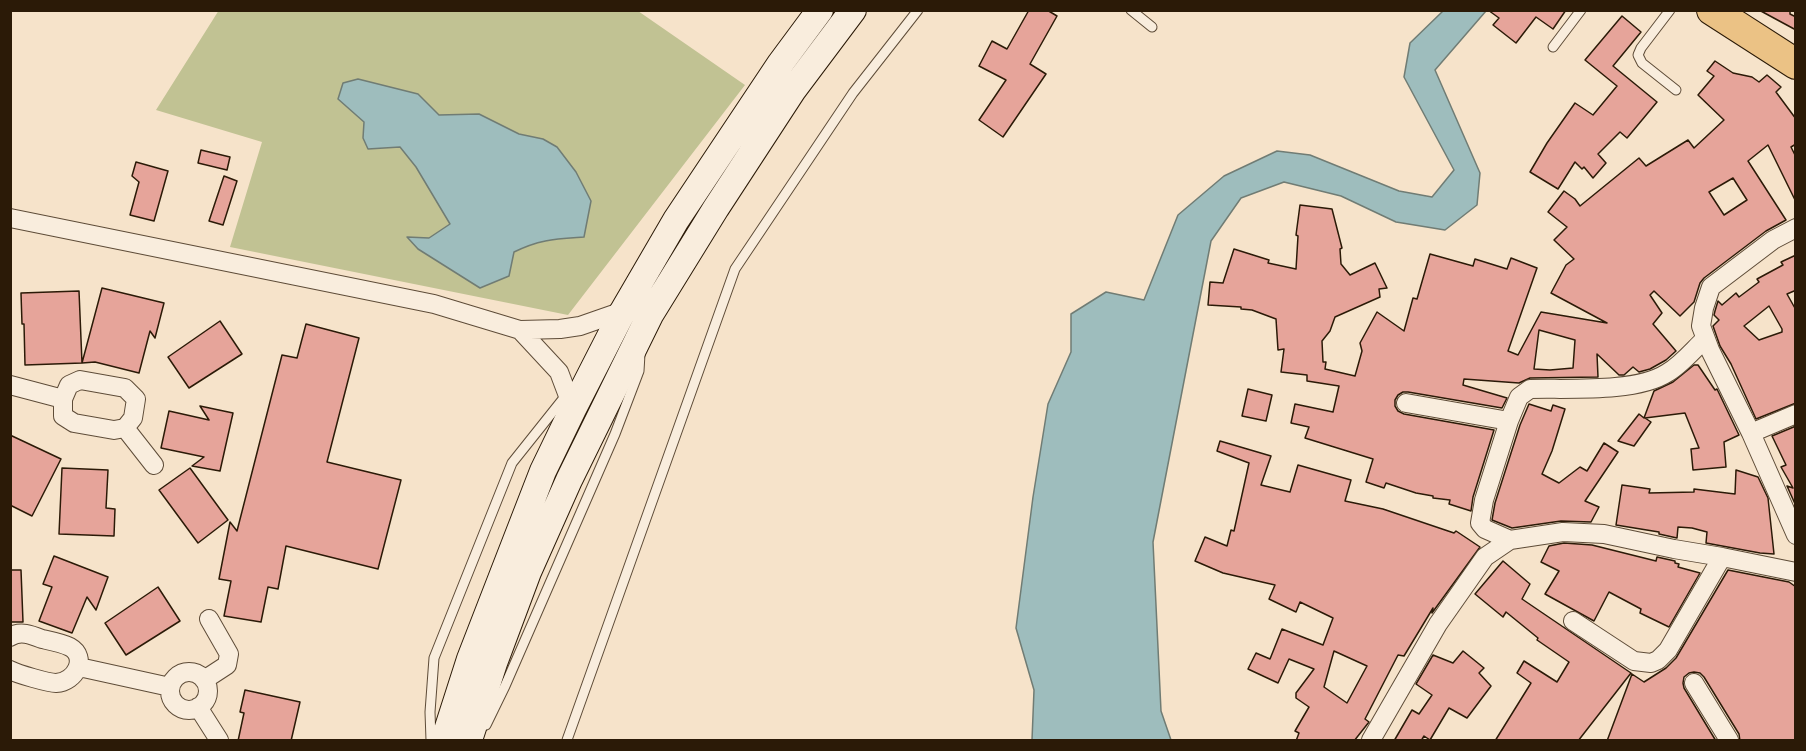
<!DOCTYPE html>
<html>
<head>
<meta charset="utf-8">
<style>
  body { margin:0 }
  #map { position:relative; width:1806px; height:751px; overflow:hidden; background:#f6e3ca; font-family:"Sorts Mill Goudy",serif }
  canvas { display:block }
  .frame { position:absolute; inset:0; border:12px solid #2b1a07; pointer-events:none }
</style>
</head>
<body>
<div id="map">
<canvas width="1806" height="751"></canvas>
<div class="frame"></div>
</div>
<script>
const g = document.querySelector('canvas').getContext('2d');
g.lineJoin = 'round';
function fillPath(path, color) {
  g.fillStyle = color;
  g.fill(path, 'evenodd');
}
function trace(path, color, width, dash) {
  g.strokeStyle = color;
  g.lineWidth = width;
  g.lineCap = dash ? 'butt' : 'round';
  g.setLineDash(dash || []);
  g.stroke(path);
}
fillPath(new Path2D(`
  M 219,10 L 638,11 L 745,85 L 568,315 L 230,247 L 262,142 L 156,110 Z`), '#c1c293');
const water = new Path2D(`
  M 1443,11 L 1486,11 L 1435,70 L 1480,173 L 1477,205 L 1445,230 L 1396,222 L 1341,196 L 1284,182 L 1241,198 L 1211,241 L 1153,542 L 1161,711 L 1171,740 L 1032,740 L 1034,690 L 1016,628 L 1033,497 L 1048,404 L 1071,352 L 1071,314 L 1106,292 L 1144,300 L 1178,215 L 1224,176 L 1277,151 L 1310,155 L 1399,191 L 1432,197 L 1454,170 L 1404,77 L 1410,43 Z
  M 358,79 L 418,94 L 439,115 L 479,114 L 519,134 L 543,139 L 557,147 L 576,172 L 591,201 L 584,237 C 556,239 540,239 514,252 L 509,276 L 480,288 L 418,249 L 407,237 L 429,238 L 450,224 L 416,167 L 400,147 L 368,149 L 363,138 L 364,122 L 338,99 L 343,83 Z`);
fillPath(water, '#9ebdbd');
trace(water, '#707c74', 1.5);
const building = new Path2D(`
  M 1029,10 L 1047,10 L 1057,16 L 1030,64 L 1046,74 L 1003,137 L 979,120 L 1006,80 L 979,66 L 992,41 L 1007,49 Z
  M 1488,10 L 1566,10 L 1553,29 L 1536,17 L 1516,43 L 1493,25 L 1499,18 Z
  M 1759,10 L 1790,10 L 1790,14 L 1796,17 L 1796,30 Z
  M 1622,16 L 1641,32 L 1613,66 L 1657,102 L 1627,138 L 1620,132 L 1598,154 L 1606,163 L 1593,178 L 1584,167 L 1582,169 L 1575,162 L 1558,189 L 1530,172 L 1547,143 L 1575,103 L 1593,115 L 1617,86 L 1585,60 Z
  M 1715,61 L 1733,73 L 1752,77 L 1759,82 L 1767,75 L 1781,87 L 1776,92 L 1796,119 L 1796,144 L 1791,147 L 1796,157 L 1796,202 L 1768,145 L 1748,161 L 1786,220 L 1766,231 L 1704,278 L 1700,283 L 1694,302 L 1680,316 L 1654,291 L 1650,295 L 1662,313 L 1653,324 L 1676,351 L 1666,360 L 1650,369 L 1639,372 L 1633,367 L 1624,375 L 1619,375 L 1597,354 L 1598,377 L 1530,378 L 1519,383 L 1464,379 L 1463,385 L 1507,398 L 1502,408 L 1408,392 L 1403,392 L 1398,395 L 1395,400 L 1395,406 L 1398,411 L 1404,414 L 1494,430 L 1473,497 L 1471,511 L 1449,504 L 1450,500 L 1433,498 L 1433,496 L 1416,493 L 1386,483 L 1384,488 L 1366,482 L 1373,459 L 1305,438 L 1309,427 L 1291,423 L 1295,404 L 1333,412 L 1339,386 L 1307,381 L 1307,375 L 1281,372 L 1284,349 L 1278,350 L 1276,319 L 1252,310 L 1241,309 L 1241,307 L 1208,305 L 1210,282 L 1223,283 L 1234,249 L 1269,260 L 1268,263 L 1296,269 L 1298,236 L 1296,235 L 1300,205 L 1332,209 L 1342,248 L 1340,249 L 1341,264 L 1350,275 L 1375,263 L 1387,288 L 1379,289 L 1380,297 L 1335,317 L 1330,331 L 1322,341 L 1323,362 L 1326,362 L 1325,369 L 1355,376 L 1362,351 L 1360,343 L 1377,312 L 1404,331 L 1413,298 L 1417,299 L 1430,254 L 1473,266 L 1475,259 L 1507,269 L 1511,258 L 1537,268 L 1508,351 L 1518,355 L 1541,312 L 1607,323 L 1551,293 L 1566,265 L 1574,259 L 1554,240 L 1567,227 L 1548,212 L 1564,191 L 1575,199 L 1580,206 L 1639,158 L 1646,166 L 1688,140 L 1694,148 L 1724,120 L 1698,95 L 1714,76 L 1707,71 ZM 1733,178 L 1747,200 L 1724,215 L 1709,192 ZM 1539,330 L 1575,340 L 1573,368 L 1550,370 L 1534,369 Z
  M 201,150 L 230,157 L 227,170 L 198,163 Z
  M 136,162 L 168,171 L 154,221 L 130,215 L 139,182 L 132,176 Z
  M 224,176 L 237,181 L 223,225 L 209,221 Z
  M 1796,255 L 1796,293 L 1794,291 L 1787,294 L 1796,310 L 1796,403 L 1756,419 L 1731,364 L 1720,346 L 1713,326 L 1719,320 L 1714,315 L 1715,311 L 1718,301 L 1722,305 L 1736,293 L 1739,297 L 1759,282 L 1757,279 L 1783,265 L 1781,262 ZM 1769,306 L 1782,329 L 1782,332 L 1759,340 L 1744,326 Z
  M 102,288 L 164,303 L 155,338 L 150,331 L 139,373 L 95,362 L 82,363 Z
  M 79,291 L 82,363 L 25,365 L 24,324 L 22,324 L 21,293 Z
  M 220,321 L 242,354 L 189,388 L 168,357 Z
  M 306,324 L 359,338 L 327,462 L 401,480 L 378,569 L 286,546 L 278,589 L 268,587 L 261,622 L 224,616 L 231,581 L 219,579 L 230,522 L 237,531 L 282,355 L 297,358 Z
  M 1694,365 L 1698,365 L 1715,390 L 1717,389 L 1739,435 L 1724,442 L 1726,467 L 1693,470 L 1691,449 L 1699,448 L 1685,413 L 1645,418 L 1651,422 L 1634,446 L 1618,441 L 1639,414 L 1644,418 L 1654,391 L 1673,382 Z
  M 1248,389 L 1272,395 L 1266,421 L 1242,416 Z
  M 1529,404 L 1551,411 L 1553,405 L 1565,409 L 1552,451 L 1542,474 L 1559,483 L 1580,467 L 1587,471 L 1604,443 L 1618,452 L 1585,501 L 1599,507 L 1591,522 L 1561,521 L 1512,528 L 1492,520 L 1495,503 L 1520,425 Z
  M 200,406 L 233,413 L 220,471 L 192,466 L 204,457 L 161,448 L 169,411 L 209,420 Z
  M 1796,426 L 1796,506 L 1787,486 L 1793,488 L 1781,467 L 1786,465 L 1772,436 Z
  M 10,435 L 61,459 L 32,516 L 10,505 Z
  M 1220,441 L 1271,456 L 1261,485 L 1290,492 L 1298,465 L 1351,480 L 1345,501 L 1383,509 L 1454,533 L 1456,531 L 1480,547 L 1432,613 L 1433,608 L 1404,656 L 1398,655 L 1365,719 L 1369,722 L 1354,741 L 1296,741 L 1299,733 L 1295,731 L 1309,707 L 1296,698 L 1296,693 L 1314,669 L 1289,659 L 1278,683 L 1248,669 L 1256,653 L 1270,659 L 1282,629 L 1323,645 L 1333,618 L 1300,602 L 1296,612 L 1269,599 L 1275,585 L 1223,573 L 1195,561 L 1205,537 L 1227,546 L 1231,530 L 1234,531 L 1249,463 L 1217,451 ZM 1334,651 L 1367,666 L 1347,703 L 1324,687 Z
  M 62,468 L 108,470 L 106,508 L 115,509 L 114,536 L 59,534 Z
  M 190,468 L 228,520 L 198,543 L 159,490 Z
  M 1736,470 L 1758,477 L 1768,498 L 1774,554 L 1760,553 L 1706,543 L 1707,532 L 1692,528 L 1678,527 L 1677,538 L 1659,534 L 1659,532 L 1616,525 L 1622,485 L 1650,489 L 1649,493 L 1694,492 L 1694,489 L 1735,494 Z
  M 1564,543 L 1592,545 L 1656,561 L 1657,557 L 1675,561 L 1675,563 L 1679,564 L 1678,567 L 1700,573 L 1669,627 L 1640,613 L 1641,609 L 1609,592 L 1594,621 L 1545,594 L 1559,571 L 1541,562 L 1549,546 Z
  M 54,556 L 108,577 L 96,610 L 87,597 L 72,633 L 39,621 L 52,587 L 43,584 Z
  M 1503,561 L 1530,584 L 1522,599 L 1631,673 L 1578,741 L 1495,741 L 1531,683 L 1517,673 L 1524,661 L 1557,682 L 1569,662 L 1537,640 L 1538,638 L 1506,612 L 1503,617 L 1475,594 Z
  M 10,570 L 21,570 L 23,622 L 10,622 Z
  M 1728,570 L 1789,582 L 1796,587 L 1796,741 L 1740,741 L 1739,734 L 1704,677 L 1700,673 L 1694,672 L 1689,673 L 1684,677 L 1683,683 L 1684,688 L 1716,741 L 1607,741 L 1632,674 L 1644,682 L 1666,668 L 1676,658 Z
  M 158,587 L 180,621 L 126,655 L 105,623 Z
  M 1463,651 L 1484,668 L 1479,673 L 1491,686 L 1467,718 L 1449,708 L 1430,740 L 1424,736 L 1421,741 L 1394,741 L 1412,710 L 1419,714 L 1432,695 L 1416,684 L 1433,655 L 1453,663 Z
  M 245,690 L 300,702 L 291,741 L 238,741 L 244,713 L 240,712 Z`);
fillPath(building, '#e6a49a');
trace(building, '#2b1a07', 1.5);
const service = new Path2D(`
  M 1131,10 L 1152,27
  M 1670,10 L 1641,48 L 1638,55 L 1642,63 L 1676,90
  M 1553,47 L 1581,10
  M 486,725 L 505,686 L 615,434 L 639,371 L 640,354
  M 431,740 L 430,712 L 434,658 L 512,463 L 567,394
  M 567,740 L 735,269 L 853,93 L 918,10`);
const minor = new Path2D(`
  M 10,218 L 434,304 L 520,330 L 560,329 L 580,326 L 623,311
  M 1796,228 L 1773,240 L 1711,287 L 1704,308 L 1701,326 L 1710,350 L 1751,433 L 1796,535
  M 520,330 L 559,372 L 573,409
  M 80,380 L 125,388 L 136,399 L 133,418 L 125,428 L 114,430 L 74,423 L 63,416 L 63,399 L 69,385 Z
  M 10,385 L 63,399
  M 1406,403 L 1509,421
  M 125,428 L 154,465
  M 1751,433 L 1796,414
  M 1510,540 L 1485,529 L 1480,523 L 1484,500 L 1509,421 L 1519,397 L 1530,389 C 1568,388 1636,393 1667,373 C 1681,365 1693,350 1705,339
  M 1573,621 L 1634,661 L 1651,663 L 1658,660 L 1668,650 L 1722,557
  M 10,637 C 20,630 32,635 42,639 C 51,641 62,643 70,647 C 88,657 76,682 56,683 C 49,683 17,674 10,670
  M 79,667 L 170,687
  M170 691a19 19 0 1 1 38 0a19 19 0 1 1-38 0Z
  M 204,680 L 227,665 L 229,654 L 209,619
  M 1694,683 L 1729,740
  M 198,707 L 219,740
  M 1371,740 L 1438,624 L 1485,557 L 1510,540 L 1563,532 L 1604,534 L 1674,549 L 1722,557 L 1796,572`);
const secondary = new Path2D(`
  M 444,740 L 470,659 L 543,471 L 573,409 L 623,311 L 676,220 L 780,64 L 820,10
  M 469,740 L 494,663 L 528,572 L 569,480 L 650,315 L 716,208 L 793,90 L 853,10`);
const primary = new Path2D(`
  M 1712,10 L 1796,64`);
trace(service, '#5e4c38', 11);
trace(minor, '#5e4c38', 20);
trace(secondary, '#2b1a07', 28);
trace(primary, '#2b1a07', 32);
trace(service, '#f9eddd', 9);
trace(minor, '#f9eddd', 18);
trace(secondary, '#f9eddd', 26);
trace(primary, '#ebc285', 30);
</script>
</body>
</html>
